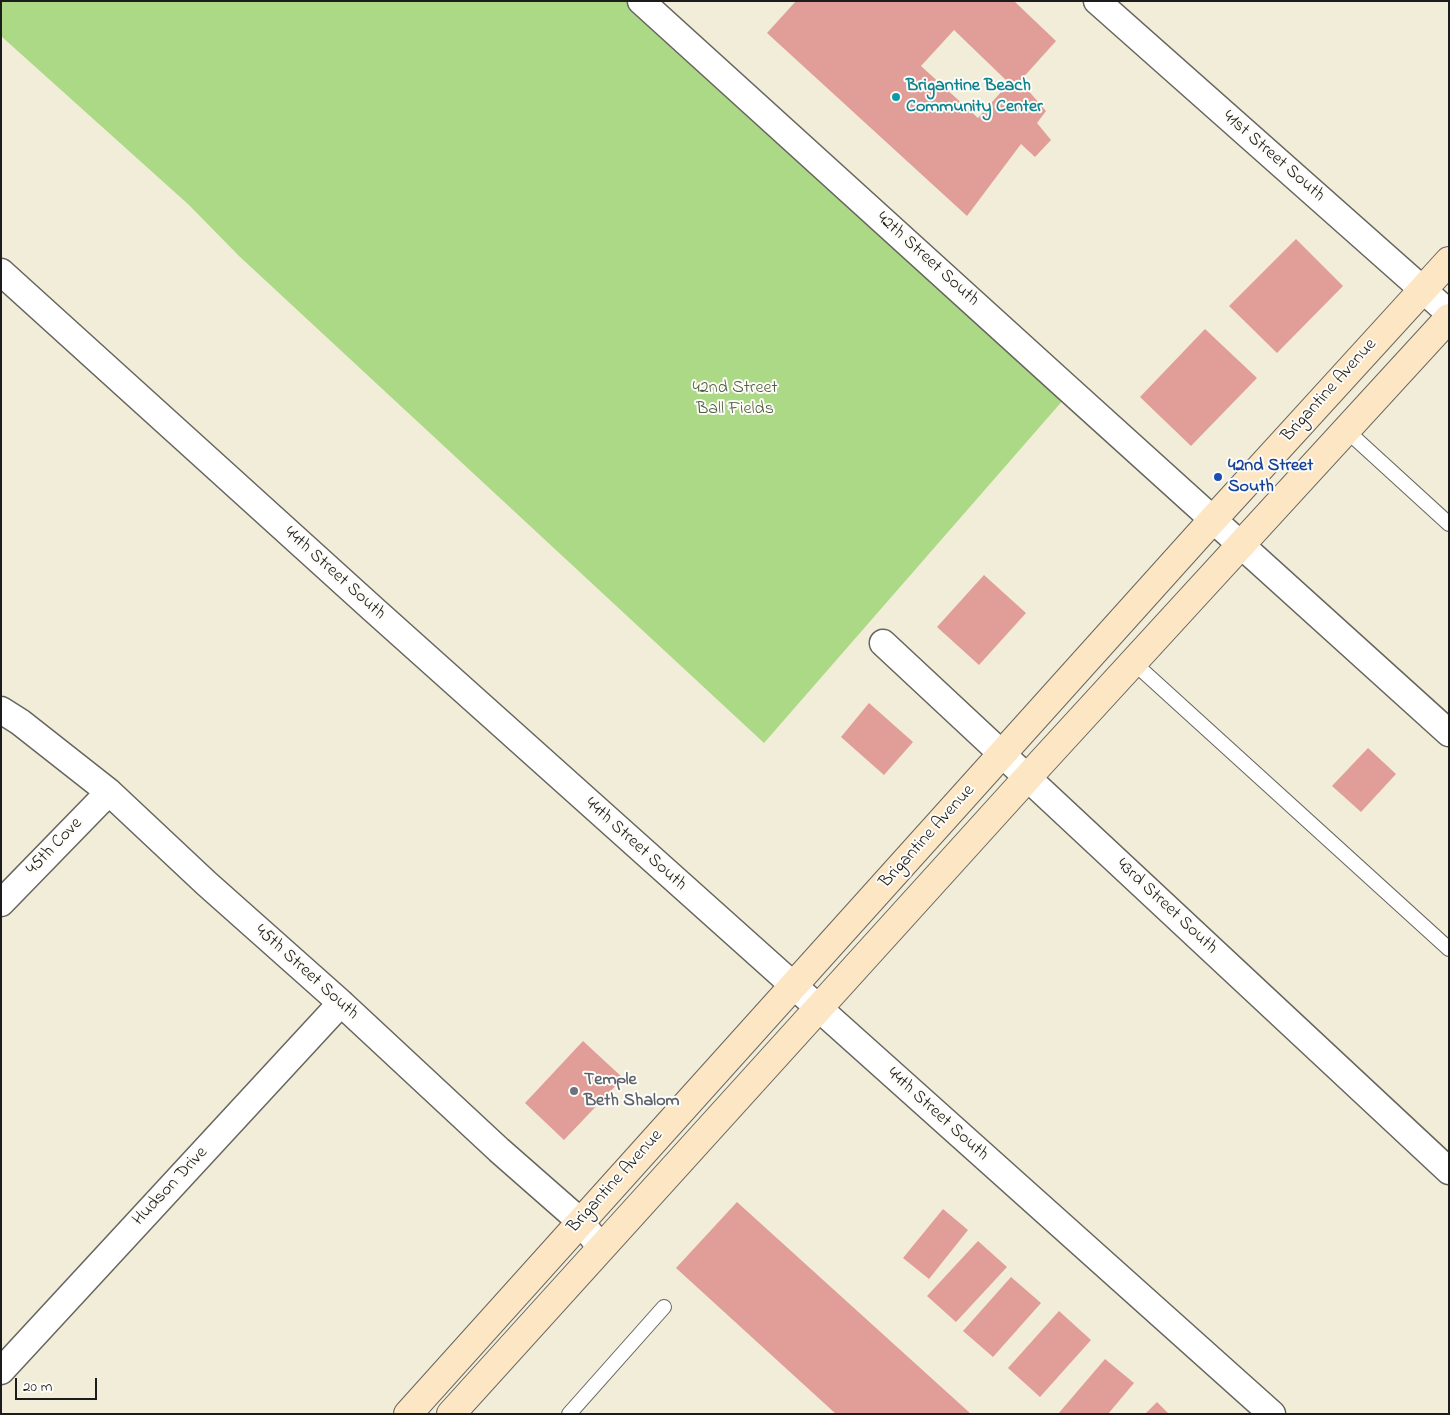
<!DOCTYPE html>
<html>
<head>
<meta charset="utf-8">
<style>
  body { margin:0 }
  #map { position:relative; width:1450px; height:1415px; overflow:hidden; background:#f2edd8; font-family:"Indie Flower",sans-serif }
  canvas { display:block }
  .frame { position:absolute; inset:0; border:2px solid #1c1c1c; pointer-events:none }
  .scale { position:absolute; left:15px; top:1378px; width:82px; height:22px; box-sizing:border-box; border:2px solid #1c1c1c; border-top:0; padding-left:6px; font-size:15px; line-height:18px; white-space:nowrap; color:#1c1c1c; -webkit-text-stroke:4px #fdfcf7; paint-order:stroke }
</style>
</head>
<body>
<div id="map">
<canvas width="1450" height="1415"></canvas>
<div class="frame"></div>
<div class="scale">20 m</div>
</div>
<script>
const g = document.querySelector('canvas').getContext('2d');
g.lineJoin = 'round';
function fillPath(path, color) {
  g.fillStyle = color;
  g.fill(path, 'evenodd');
}
function trace(path, color, width, dash) {
  g.strokeStyle = color;
  g.lineWidth = width;
  g.lineCap = dash ? 'butt' : 'round';
  g.setLineDash(dash || []);
  g.stroke(path);
}
function label(font, color, halo, rows, align = 'center') {
  g.font = font + ' "Indie Flower",sans-serif';
  g.lineWidth = 4;
  g.setLineDash([]);
  g.textBaseline = 'middle';
  g.strokeStyle = halo;
  g.fillStyle = color;
  for (const [text, x, y, turn = 0] of rows) {
    g.save();
    g.translate(x, y);
    g.rotate((+turn || 0) * Math.PI / 180);
    g.textAlign = isNaN(turn) ? turn : align;
    if (halo) g.strokeText(text, 0, 0);
    g.fillText(text, 0, 0);
    g.restore();
  }
}
fillPath(new Path2D(`
  M 1,1 L 641,1 L 1071,391 L 764,743 L 239,256 L 189,205 L 1,36 Z`), '#acd985');
fillPath(new Path2D(`
  M 796,1 L 1014,1 L 1056,41 L 1020,81 L 1046,111 L 1037,123 L 1051,140 L 1035,157 L 1021,144 L 967,216 L 767,33 ZM 954,30 L 1009,83 L 978,118 L 921,66 Z
  M 1296,239 L 1343,286 L 1277,353 L 1229,306 Z
  M 1205,329 L 1257,378 L 1191,446 L 1140,397 Z
  M 984,575 L 1026,613 L 979,665 L 937,627 Z
  M 869,703 L 913,742 L 884,775 L 841,737 Z
  M 1368,748 L 1396,774 L 1361,812 L 1332,786 Z
  M 583,1041 L 623,1078 L 564,1140 L 525,1103 Z
  M 737,1202 L 971,1414 L 836,1414 L 676,1268 Z
  M 943,1209 L 968,1230 L 929,1279 L 903,1258 Z
  M 978,1241 L 1007,1267 L 956,1322 L 927,1296 Z
  M 1011,1277 L 1041,1303 L 993,1357 L 963,1331 Z
  M 1059,1311 L 1091,1340 L 1040,1397 L 1008,1368 Z
  M 1105,1359 L 1134,1383 L 1108,1414 L 1058,1414 Z
  M 1157,1402 L 1169,1414 L 1145,1414 Z`), '#e19d97');
const service = new Path2D(`
  M 1346,430 L 1449,524
  M 1133,662 L 1449,949
  M 569,1414 L 664,1307`);
const minor = new Path2D(`
  M 641,1 C 910,245 1179,490 1449,733
  M 1097,1 L 1449,313
  M 1,272 L 373,609 L 1272,1414
  M 883,643 L 1449,1171
  M 1,710 L 20,722 L 109,792 L 206,883 L 341,1003 L 499,1150 L 581,1222 L 601,1248
  M 1,903 L 109,792
  M 1,1371 L 341,1003`);
const secondary = new Path2D(`
  M 408,1414 L 1198,536 L 1449,261
  M 451,1414 L 1028,777 L 1449,318`);
trace(service, '#67655e', 16);
trace(minor, '#67655e', 29);
trace(secondary, '#67655e', 30);
trace(service, '#fff', 14);
trace(minor, '#fff', 26);
trace(secondary, '#fce6c4', 28);
for (const [x, y, r, color] of [
  [896,97,5,"#0f9aa8"],
  [1218,477,5,"#1a4fb4"],
  [574,1091,5,"#6b7280"]
]) {
  const dot = new Path2D();
  dot.arc(x, y, r, 0, 2 * Math.PI);
  g.fillStyle = color;
  g.fill(dot);
  trace(dot, '#fdfcf7', 2);
}
label('bold 18px', '#0d838f', '#fdfcf7', [
  ["Brigantine Beach",906,87],
  ["Community Center",906,108]
], 'left');
label('18px', '#1c1c1c', '#fdfcf7', [
  ["41st Street South",1273,157,41],
  ["42th Street South",927,260,42],
  ["Brigantine Avenue",1330,391,-48],
  ["44th Street South",334,574,42],
  ["Brigantine Avenue",928,837,-48],
  ["44th Street South",635,845,42],
  ["45th Cove",55,847,-46],
  ["43rd Street South",1166,907,43],
  ["45th Street South",306,973,42],
  ["44th Street South",937,1115,42],
  ["Brigantine Avenue",616,1182,-48],
  ["Hudson Drive",171,1187,-47]
]);
label('18px', '#4e5e41', '#fdfcf7', [
  ["42nd Street",735,389],
  ["Ball Fields",735,410]
]);
label('bold 18px', '#164399', '#fdfcf7', [
  ["42nd Street",1228,467],
  ["South",1228,488]
], 'left');
label('bold 18px', '#5b616d', '#fdfcf7', [
  ["Temple",584,1081],
  ["Beth Shalom",584,1102]
], 'left');
</script>
</body>
</html>
